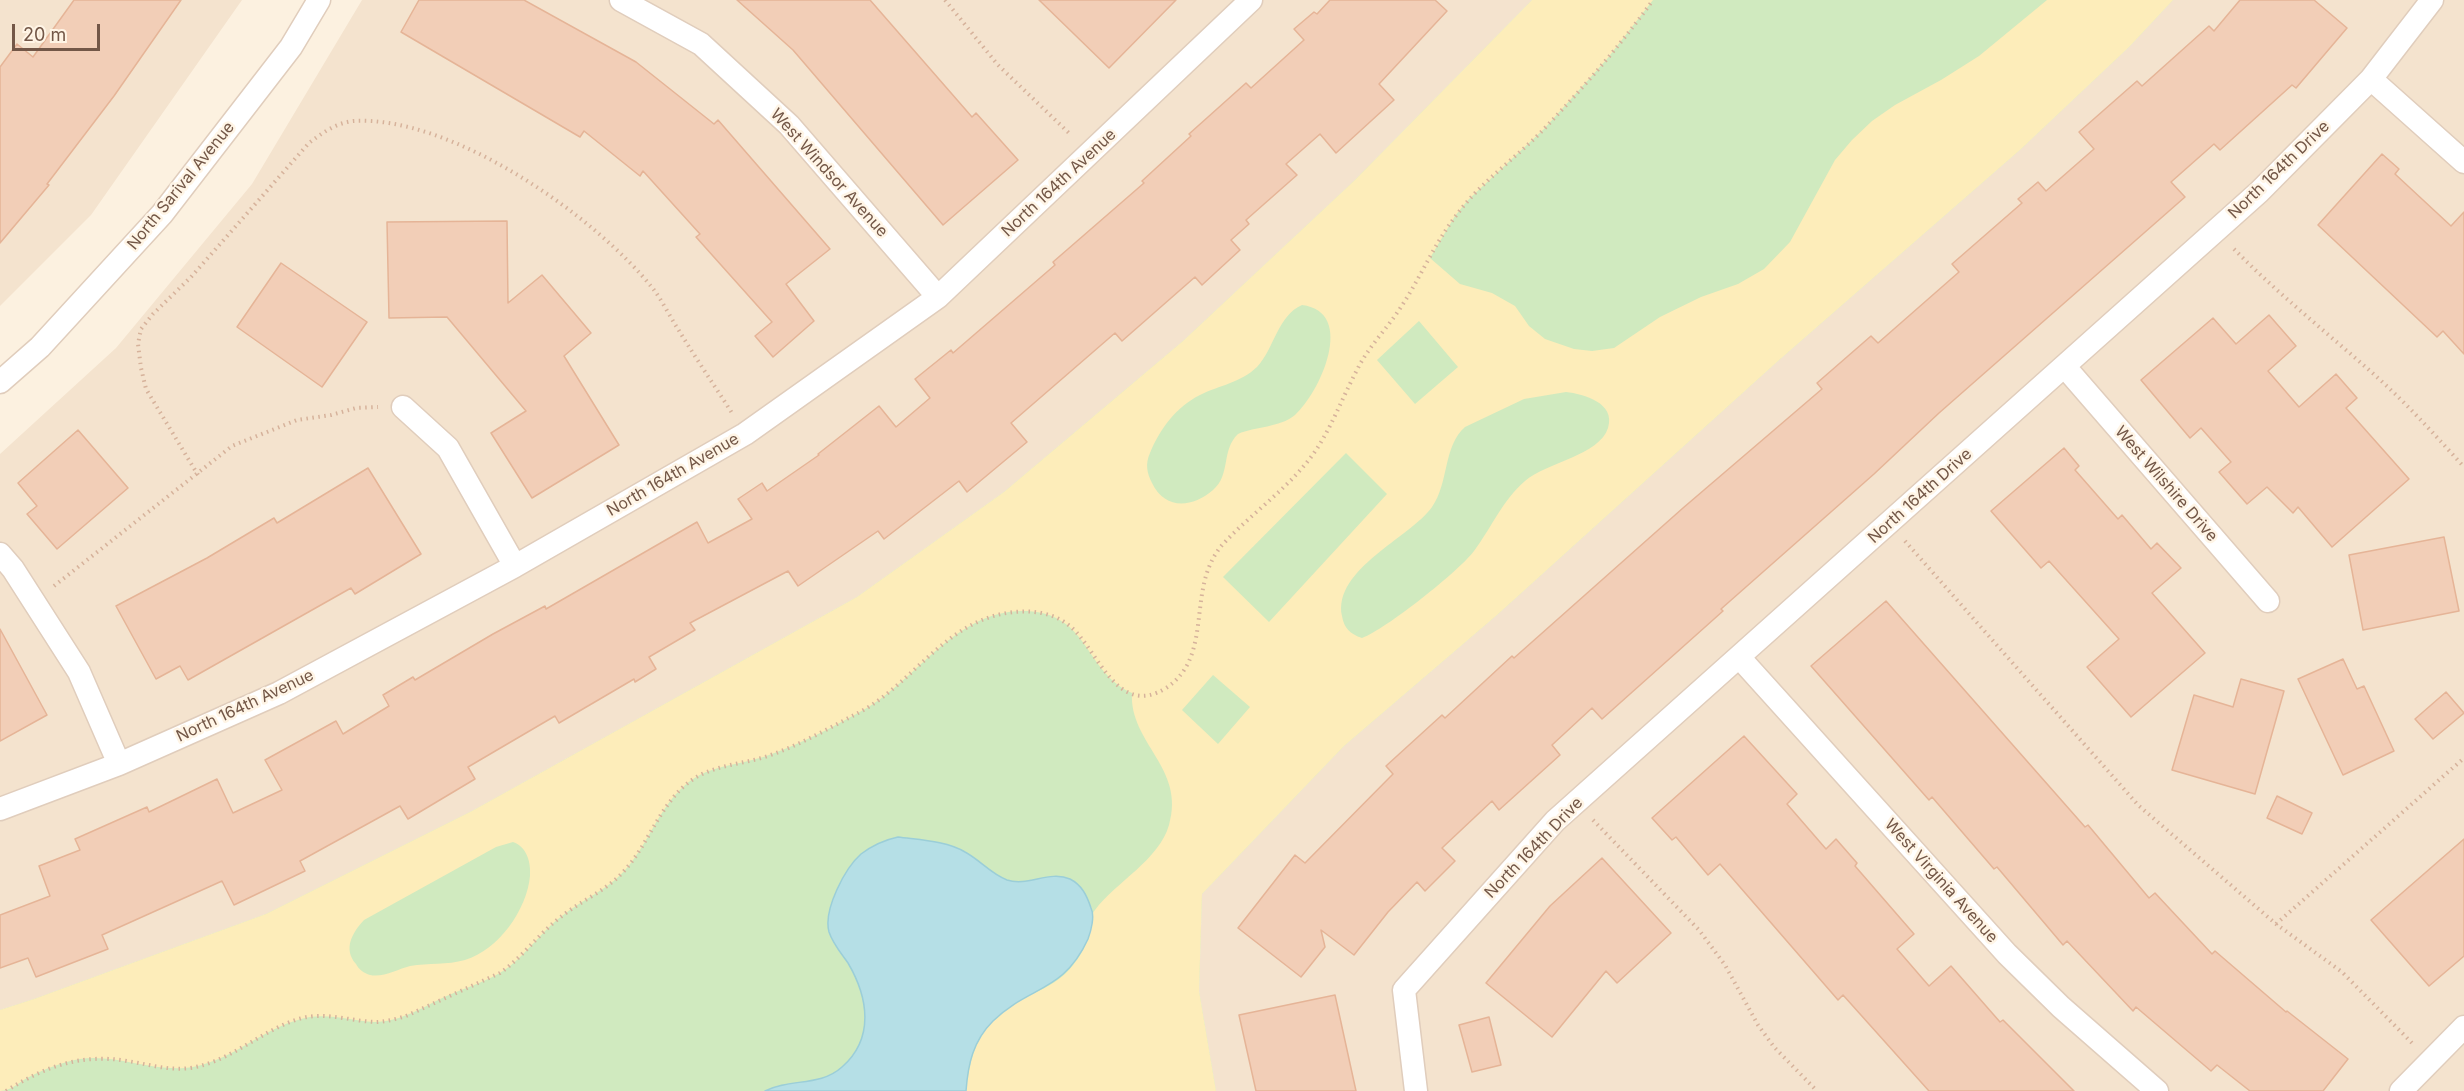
<!DOCTYPE html>
<html>
<head>
<meta charset="utf-8">
<style>
  body { margin:0 }
  #map { position:relative; width:2464px; height:1091px; overflow:hidden; background:#fcf1e0; font-family:Inter,sans-serif }
  canvas { display:block }
  .scale { position:absolute; left:12px; top:24px; width:88px; height:27px; box-sizing:border-box; border:3px solid #735747; border-top:0; padding-left:8px; font-size:18px; line-height:21px; white-space:nowrap; color:#735747; -webkit-text-stroke:4px #fff5e6; paint-order:stroke }
</style>
</head>
<body>
<div id="map">
<canvas width="2464" height="1091"></canvas>
<div class="scale">20 m</div>
</div>
<script>
const g = document.querySelector('canvas').getContext('2d');
g.lineJoin = 'round';
function fillPath(path, color) {
  g.fillStyle = color;
  g.fill(path, 'evenodd');
}
function trace(path, color, width, dash) {
  g.strokeStyle = color;
  g.lineWidth = width;
  g.lineCap = dash ? 'butt' : 'round';
  g.setLineDash(dash || []);
  g.stroke(path);
}
function label(font, color, halo, rows, align = 'center') {
  g.font = font + ' Inter,sans-serif';
  g.lineWidth = 5;
  g.setLineDash([]);
  g.textBaseline = 'middle';
  g.strokeStyle = halo;
  g.fillStyle = color;
  for (const [text, x, y, turn = 0] of rows) {
    g.save();
    g.translate(x, y);
    g.rotate((+turn || 0) * Math.PI / 180);
    g.textAlign = isNaN(turn) ? turn : align;
    if (halo) g.strokeText(text, 0, 0);
    g.fillText(text, 0, 0);
    g.restore();
  }
}
fillPath(new Path2D(`
  M 0,0 L 242,0 L 91,215 L 0,306 Z
  M 362,0 L 1532,0 L 1355,180 L 1183,341 L 1004,492 L 857,597 L 472,811 L 266,914 L 34,999 L 0,1010 L 0,454 L 116,348 L 252,184 Z
  M 2173,0 L 2464,0 L 2464,1091 L 1216,1091 L 1199,991 L 1202,894 L 1344,746 L 1497,615 L 1778,361 L 2021,149 L 2129,47 Z`), '#f4e3ce');
fillPath(new Path2D(`
  M 1532,0 L 2173,0 L 2129,47 L 2021,149 L 1778,361 L 1497,615 L 1344,746 L 1202,894 L 1199,991 L 1216,1091 L 0,1091 L 0,1010 L 34,999 L 266,914 L 472,811 L 857,597 L 1004,492 L 1183,341 L 1355,180 Z`), '#d0eabf');
fillPath(new Path2D(`
  M 1532,0 L 1653,0 L 1607,59 L 1544,129 L 1468,200 L 1455,216 L 1430,258 L 1460,284 L 1492,293 L 1515,306 L 1529,326 L 1545,339 L 1574,349 L 1592,351 L 1614,348 L 1660,317 L 1701,297 L 1738,284 L 1764,269 L 1790,242 L 1835,160 L 1852,140 L 1872,121 L 1895,105 L 1941,80 L 1979,56 L 2047,0 L 2173,0 L 2129,47 L 2021,149 L 1778,361 L 1497,615 L 1344,746 L 1202,894 L 1199,991 L 1216,1091 L 966,1091 C 970,1051 981,1023 1018,1001 C 1034,993 1052,986 1065,974 C 1076,963 1087,947 1090,931 C 1092,924 1090,915 1095,910 C 1116,882 1159,860 1169,825 C 1186,768 1129,743 1132,693 C 1084,672 1090,614 1027,611 C 957,608 919,678 865,709 C 835,726 801,744 769,755 C 739,766 707,764 683,787 C 658,810 648,844 626,869 C 608,890 583,899 562,916 C 539,933 523,960 498,974 C 482,983 465,988 449,995 C 424,1006 402,1022 374,1022 C 350,1021 326,1012 301,1019 C 261,1029 229,1064 185,1068 C 150,1071 115,1054 80,1059 C 62,1062 45,1069 29,1077 C 19,1082 11,1091 0,1091 L 0,1010 L 34,999 L 266,914 L 472,811 L 857,597 L 1004,492 L 1183,341 L 1355,180 ZM 1302,305 C 1357,312 1320,393 1295,415 C 1279,428 1256,426 1238,434 C 1221,450 1231,475 1213,490 C 1192,508 1165,510 1152,483 C 1147,473 1145,464 1150,453 C 1160,429 1176,407 1200,395 C 1220,385 1240,383 1257,367 C 1274,349 1278,315 1302,305 ZM 1419,321 L 1458,367 L 1415,404 L 1377,360 ZM 1566,392 C 1584,394 1616,403 1608,428 C 1600,455 1545,463 1525,481 C 1502,501 1492,527 1474,551 C 1459,571 1385,630 1362,638 C 1350,634 1344,628 1342,616 C 1333,569 1410,538 1432,507 C 1449,483 1443,446 1465,427 L 1524,399 ZM 1346,453 L 1387,494 L 1269,622 L 1223,577 ZM 1213,675 L 1250,707 L 1218,744 L 1182,710 ZM 513,842 C 527,847 531,862 530,876 C 527,909 499,950 465,960 C 447,965 429,963 410,966 C 398,969 383,978 370,975 C 364,973 359,970 356,964 C 343,949 352,933 364,920 L 496,847 Z`), '#fdedba');
const water = new Path2D(`
  M 898,837 C 920,840 947,841 965,852 C 980,860 991,874 1007,880 C 1028,887 1049,870 1070,879 C 1082,885 1087,896 1091,908 C 1095,916 1091,931 1088,939 C 1063,993 1030,985 993,1021 C 973,1041 968,1064 966,1091 L 765,1091 C 790,1078 820,1087 842,1067 C 875,1038 868,997 848,963 C 841,953 833,944 829,932 C 823,910 845,868 861,854 C 873,845 884,840 898,837 Z`);
fillPath(water, '#b5dfe6');
trace(water, '#9bced8', 1.5);
const building = new Path2D(`
  M 74,0 L 181,0 L 114,96 L 47,184 L 49,185 L 0,243 L 0,67 L 17,44 L 33,57 Z
  M 419,0 L 524,0 L 636,62 L 714,124 L 718,120 L 830,249 L 786,284 L 814,321 L 773,357 L 755,336 L 772,322 L 696,237 L 700,234 L 643,171 L 640,176 L 584,131 L 580,137 L 401,32 Z
  M 737,0 L 870,0 L 972,117 L 976,113 L 1018,160 L 943,225 L 793,50 Z
  M 1039,0 L 1176,0 L 1109,68 Z
  M 1330,0 L 1435,0 L 1447,11 L 1379,84 L 1394,100 L 1336,153 L 1320,134 L 1286,164 L 1297,175 L 1246,220 L 1249,224 L 1231,240 L 1240,250 L 1202,285 L 1195,277 L 1122,341 L 1115,333 L 1011,423 L 1027,442 L 967,492 L 959,481 L 884,539 L 878,531 L 798,586 L 788,571 L 690,623 L 695,630 L 649,657 L 656,669 L 635,682 L 634,679 L 559,723 L 555,716 L 468,767 L 475,779 L 408,819 L 400,806 L 300,861 L 305,871 L 234,905 L 222,881 L 102,935 L 108,949 L 36,977 L 28,958 L 0,968 L 0,915 L 50,896 L 39,866 L 80,850 L 75,839 L 147,807 L 149,812 L 217,779 L 233,813 L 282,790 L 265,760 L 336,721 L 343,734 L 389,706 L 383,695 L 413,677 L 415,680 L 493,634 L 545,606 L 546,609 L 697,522 L 708,543 L 752,519 L 738,499 L 762,483 L 767,491 L 819,455 L 818,454 L 879,406 L 896,427 L 930,398 L 915,379 L 951,350 L 953,353 L 1055,265 L 1053,262 L 1144,183 L 1142,181 L 1191,136 L 1189,134 L 1246,83 L 1251,88 L 1304,40 L 1294,29 L 1314,12 L 1317,14 Z
  M 2240,0 L 2314,0 L 2347,28 L 2296,88 L 2292,85 L 2220,150 L 2214,144 L 2171,182 L 2185,197 L 1939,413 L 1874,474 L 1721,609 L 1723,611 L 1602,719 L 1592,708 L 1552,745 L 1560,755 L 1499,810 L 1492,801 L 1442,848 L 1455,861 L 1425,891 L 1417,882 L 1388,912 L 1354,955 L 1321,930 L 1325,947 L 1301,977 L 1238,928 L 1295,855 L 1305,863 L 1393,774 L 1386,766 L 1442,715 L 1445,718 L 1512,656 L 1514,658 L 1683,508 L 1822,389 L 1817,383 L 1871,336 L 1878,343 L 1959,272 L 1952,264 L 2022,203 L 2018,199 L 2038,182 L 2046,191 L 2094,149 L 2079,132 L 2137,81 L 2142,86 L 2209,26 L 2214,31 Z
  M 2382,154 L 2399,169 L 2395,174 L 2451,226 L 2464,212 L 2464,354 L 2443,331 L 2437,337 L 2318,225 Z
  M 507,221 L 508,303 L 542,275 L 591,333 L 564,356 L 619,445 L 532,498 L 491,433 L 526,411 L 447,317 L 389,318 L 387,222 Z
  M 281,263 L 367,322 L 322,387 L 237,327 Z
  M 2269,315 L 2296,346 L 2268,371 L 2299,407 L 2336,374 L 2357,398 L 2346,408 L 2409,479 L 2332,547 L 2298,507 L 2293,513 L 2267,487 L 2247,504 L 2219,472 L 2231,462 L 2201,428 L 2190,438 L 2141,380 L 2213,318 L 2236,344 Z
  M 78,430 L 128,488 L 57,549 L 27,514 L 37,506 L 18,483 Z
  M 2064,448 L 2079,466 L 2075,470 L 2118,519 L 2122,515 L 2151,549 L 2157,543 L 2181,568 L 2152,593 L 2205,653 L 2131,717 L 2087,667 L 2119,639 L 2049,561 L 2041,568 L 1991,511 Z
  M 368,468 L 421,554 L 355,594 L 351,588 L 188,680 L 180,666 L 156,679 L 116,606 L 207,558 L 274,518 L 277,523 Z
  M 2444,537 L 2459,611 L 2363,630 L 2349,555 Z
  M 1886,601 L 2085,827 L 2088,825 L 2149,898 L 2155,893 L 2212,954 L 2215,951 L 2286,1012 L 2287,1011 L 2348,1059 L 2323,1091 L 2250,1091 L 2217,1065 L 2211,1071 L 2136,1007 L 2133,1011 L 2067,941 L 2063,945 L 1997,867 L 1994,869 L 1932,797 L 1929,800 L 1811,666 Z
  M 0,629 L 47,715 L 0,741 Z
  M 2343,659 L 2357,689 L 2364,686 L 2394,751 L 2343,775 L 2298,679 Z
  M 2241,679 L 2284,691 L 2255,794 L 2172,770 L 2194,695 L 2233,707 Z
  M 2446,692 L 2464,713 L 2433,739 L 2415,719 Z
  M 1744,736 L 1797,794 L 1787,804 L 1826,849 L 1836,839 L 1857,863 L 1855,866 L 1914,934 L 1897,949 L 1929,986 L 1951,966 L 2000,1022 L 2003,1020 L 2074,1091 L 1929,1091 L 1843,995 L 1838,1000 L 1720,864 L 1708,875 L 1676,837 L 1672,840 L 1652,818 Z
  M 2277,796 L 2312,813 L 2302,834 L 2267,818 Z
  M 2464,839 L 2464,956 L 2429,986 L 2371,920 Z
  M 1602,858 L 1671,933 L 1617,983 L 1606,971 L 1552,1037 L 1486,983 L 1550,906 Z
  M 1335,995 L 1356,1091 L 1256,1091 L 1239,1015 Z
  M 1489,1017 L 1501,1065 L 1472,1072 L 1459,1025 Z`);
fillPath(building, '#f2ceb7');
trace(building, '#e5b497', 1.5);
const minor = new Path2D(`
  M 621,0 L 701,44 L 789,125 L 938,297
  M 2371,79 L 2464,162
  M 2065,367 L 2268,601
  M 0,382 L 40,347 L 162,214 L 291,47 L 319,0
  M 403,407 L 448,448 L 515,566
  M 0,554 L 13,569 L 79,672 L 119,764
  M 1739,657 L 2007,954 L 2061,1007 L 2157,1091
  M 0,809 L 119,764 L 279,693 L 515,566 L 745,434 L 938,297 L 1251,0
  M 1416,1091 L 1404,990 L 1555,821 L 2259,192 L 2371,79 L 2432,0
  M 2401,1091 L 2464,1027`);
trace(minor, '#e0cdbc', 25);
trace(new Path2D(`
  M 945,0 L 998,65 L 1071,135
  M 2234,249 C 2279,295 2330,335 2378,378 C 2409,406 2436,436 2464,467
  M 198,475 L 146,389 L 141,368 L 138,344 L 141,329 L 153,314 L 191,277 L 309,143 C 322,133 336,123 353,121 C 451,115 596,216 654,290 C 663,302 670,317 678,329 C 695,357 714,385 732,413
  M 1905,541 L 2138,805 L 2276,924 L 2342,972 L 2412,1043
  M 54,586 L 232,446 L 297,420 L 331,415 L 356,408 L 378,407
  M 1593,820 L 1699,930 L 1725,965 L 1758,1025 L 1774,1047 L 1817,1091
  M 2276,924 L 2464,758
  M 6,1091 C 44,1067 81,1053 127,1061 C 148,1064 168,1071 190,1068 C 231,1062 262,1029 302,1018 C 326,1012 351,1021 375,1022 C 385,1022 396,1019 406,1016 L 500,973 C 523,957 539,933 562,916 C 582,900 606,891 624,871 C 647,846 657,812 682,788 C 707,764 738,766 768,756 C 800,745 831,727 860,712 C 906,687 934,640 982,620 C 1009,609 1047,606 1071,627 C 1098,650 1117,719 1166,688 C 1216,655 1184,586 1224,543 C 1253,512 1289,488 1314,453 C 1332,427 1342,398 1357,370 C 1368,347 1387,329 1401,307 C 1421,277 1435,242 1458,213 C 1482,181 1516,158 1543,130 C 1582,89 1620,46 1653,0`), '#d6b29b', 4, [1.5, 4.5]);
trace(minor, '#fff', 22);
label('16px', '#735747', '#fff5e6', [
  ["North 164th Drive",2279,170,-44],
  ["West Windsor Avenue",829,173,48],
  ["North 164th Avenue",1059,183,-43],
  ["North Sarival Avenue",181,186,-51],
  ["North 164th Avenue",673,475,-30],
  ["West Wilshire Drive",2166,484,49],
  ["North 164th Drive",1920,496,-42],
  ["North 164th Avenue",245,706,-25],
  ["North 164th Drive",1534,848,-46],
  ["West Virginia Avenue",1941,881,48]
]);
</script>
</body>
</html>
